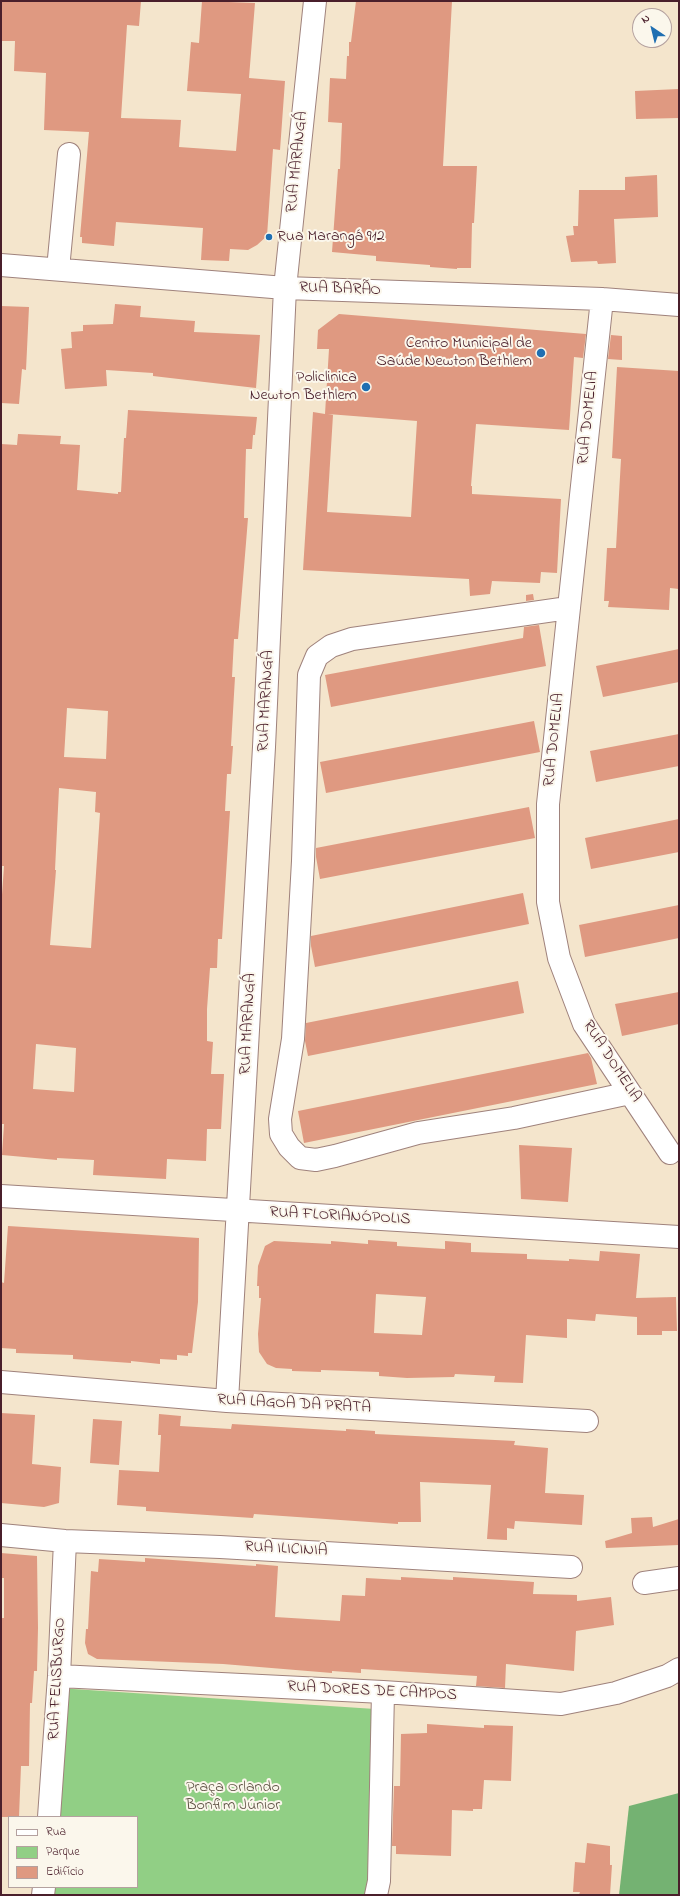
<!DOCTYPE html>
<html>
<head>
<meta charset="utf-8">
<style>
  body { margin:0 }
  #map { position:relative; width:680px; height:1896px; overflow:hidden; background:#f4e5cc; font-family:"Indie Flower",sans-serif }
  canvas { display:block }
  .frame { position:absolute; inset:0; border:2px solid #4a1f2b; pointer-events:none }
  .legend { position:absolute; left:8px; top:1816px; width:130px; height:72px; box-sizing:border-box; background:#fbf7ec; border:1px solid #b4a19f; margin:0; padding:5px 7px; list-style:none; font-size:12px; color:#4a1f2b }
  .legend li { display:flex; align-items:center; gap:8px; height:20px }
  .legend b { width:20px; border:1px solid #b4a19f }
  .north { position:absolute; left:632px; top:8px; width:40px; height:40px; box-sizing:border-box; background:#fbf7ec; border:1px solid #b4a19f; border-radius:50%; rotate:325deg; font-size:11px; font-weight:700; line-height:16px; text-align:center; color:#4a1f2b }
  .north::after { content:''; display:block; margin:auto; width:14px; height:18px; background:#1f6fb2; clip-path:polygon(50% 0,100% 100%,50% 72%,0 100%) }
</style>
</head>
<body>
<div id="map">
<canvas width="680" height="1896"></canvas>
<div class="frame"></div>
<ul class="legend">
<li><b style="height:5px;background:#fff"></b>Rua</li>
<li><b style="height:11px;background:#91cf85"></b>Parque</li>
<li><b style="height:11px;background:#df9981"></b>Edifício</li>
</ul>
<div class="north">N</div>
</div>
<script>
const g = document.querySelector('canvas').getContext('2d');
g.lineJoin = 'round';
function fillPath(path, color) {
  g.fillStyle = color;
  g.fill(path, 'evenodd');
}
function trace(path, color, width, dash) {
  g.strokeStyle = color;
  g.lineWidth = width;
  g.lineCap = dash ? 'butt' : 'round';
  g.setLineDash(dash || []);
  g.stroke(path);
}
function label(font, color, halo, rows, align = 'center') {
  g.font = font + ' "Indie Flower",sans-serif';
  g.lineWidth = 4;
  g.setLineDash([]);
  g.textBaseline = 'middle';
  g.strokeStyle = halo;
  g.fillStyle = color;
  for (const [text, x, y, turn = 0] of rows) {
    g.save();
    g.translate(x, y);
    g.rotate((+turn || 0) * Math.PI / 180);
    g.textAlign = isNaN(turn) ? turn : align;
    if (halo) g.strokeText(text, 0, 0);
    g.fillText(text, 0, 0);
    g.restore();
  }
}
fillPath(new Path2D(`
  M 58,1688 L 375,1709 L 370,1895 L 43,1895 L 44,1887 L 137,1887 L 137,1817 L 49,1817 Z`), '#91cf85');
fillPath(new Path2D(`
  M 679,1793 L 679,1895 L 619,1895 L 629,1806 Z`), '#74b272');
fillPath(new Path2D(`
  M 1,1 L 141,1 L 139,26 L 127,25 L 121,118 L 181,120 L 179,147 L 236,151 L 241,94 L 187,91 L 191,42 L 199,43 L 202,1 L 255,3 L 249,78 L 285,81 L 280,150 L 273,149 L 267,236 L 257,245 L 248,250 L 230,249 L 229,261 L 201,260 L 203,228 L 116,222 L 114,246 L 82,243 L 82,237 L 80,237 L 89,132 L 44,130 L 46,73 L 14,71 L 15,41 L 1,41 Z
  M 356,1 L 452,1 L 443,166 L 477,166 L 474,223 L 472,223 L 471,268 L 457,268 L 457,269 L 430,267 L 430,265 L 376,261 L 376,256 L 332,252 L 338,169 L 340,169 L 342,123 L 328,122 L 330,78 L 346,79 L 347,56 L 349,56 L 349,42 L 351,42 Z
  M 679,89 L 679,118 L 636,119 L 635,91 Z
  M 657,175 L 658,217 L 614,219 L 616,263 L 598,264 L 597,261 L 571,262 L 566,236 L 574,235 L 573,226 L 578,226 L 579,190 L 625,190 L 625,177 Z
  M 115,304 L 141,306 L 140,317 L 195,321 L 194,332 L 260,335 L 256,388 L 153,376 L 153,373 L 106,370 L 107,386 L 65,389 L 61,349 L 72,348 L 71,332 L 83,331 L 83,325 L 113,324 Z
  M 1,306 L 29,307 L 26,370 L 22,369 L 19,404 L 1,403 Z
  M 339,314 L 586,334 L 583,358 L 574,357 L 569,430 L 476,424 L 471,486 L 472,486 L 472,494 L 561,499 L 557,573 L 541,572 L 540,583 L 492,581 L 490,594 L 470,596 L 469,579 L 303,570 L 313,412 L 325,414 L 329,349 L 317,349 L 318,330 ZM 328,414 L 417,421 L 411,517 L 327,512 L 333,415 Z
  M 611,335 L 622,336 L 622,360 L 608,359 Z
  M 617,367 L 679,371 L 679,589 L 670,588 L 669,610 L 608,607 L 609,601 L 604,601 L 607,548 L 616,548 L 621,459 L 612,458 Z
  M 128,410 L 257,417 L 255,435 L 253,435 L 252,449 L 246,449 L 244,518 L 248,518 L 246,543 L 238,639 L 234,639 L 232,677 L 235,677 L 231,746 L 233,746 L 231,774 L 227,774 L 225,811 L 230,811 L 222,939 L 218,939 L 217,968 L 210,968 L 207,1009 L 207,1041 L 213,1042 L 211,1074 L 224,1074 L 221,1129 L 207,1129 L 206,1161 L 167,1159 L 166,1179 L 93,1175 L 94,1160 L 57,1158 L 57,1160 L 2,1155 L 4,1124 L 1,1124 L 1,909 L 4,866 L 1,866 L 1,444 L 17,445 L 18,434 L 61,436 L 60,444 L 80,445 L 77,490 L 118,494 L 118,492 L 121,492 L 124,438 L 126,438 ZM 67,708 L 108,711 L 106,759 L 64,757 ZM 59,788 L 96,792 L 95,812 L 100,813 L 91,948 L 50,945 L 56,870 L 55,870 ZM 36,1044 L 76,1048 L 74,1092 L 33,1089 Z
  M 533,594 L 534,600 L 526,601 L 526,595 Z
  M 539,625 L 546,666 L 331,707 L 325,675 L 523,638 L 524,627 Z
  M 679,649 L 679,682 L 603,697 L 596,666 Z
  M 534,721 L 540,752 L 326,793 L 320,762 Z
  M 679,734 L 679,766 L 596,782 L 590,751 Z
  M 529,807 L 535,838 L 320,879 L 316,857 L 316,848 Z
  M 679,819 L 679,852 L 591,869 L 585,838 Z
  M 523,893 L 529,924 L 315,967 L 311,946 L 311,936 Z
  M 679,905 L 679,938 L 585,957 L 579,925 Z
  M 518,981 L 524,1013 L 308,1056 L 305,1041 L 306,1023 Z
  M 679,992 L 679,1024 L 622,1036 L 615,1004 Z
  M 588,1053 L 591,1058 L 597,1084 L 304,1143 L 298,1111 Z
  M 519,1145 L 572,1148 L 568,1202 L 521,1199 Z
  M 8,1226 L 199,1238 L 198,1302 L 192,1353 L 188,1353 L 188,1356 L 177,1355 L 177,1360 L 160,1359 L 160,1364 L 131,1361 L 131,1363 L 73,1359 L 73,1355 L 16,1353 L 16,1349 L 1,1348 L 1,1282 L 4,1283 Z
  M 368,1240 L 397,1242 L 397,1246 L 445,1249 L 445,1241 L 471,1243 L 471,1252 L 527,1254 L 527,1259 L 569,1261 L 569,1259 L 599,1261 L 600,1251 L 640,1254 L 636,1298 L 676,1297 L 677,1331 L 662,1331 L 662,1335 L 637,1335 L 637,1317 L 596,1314 L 595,1321 L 567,1319 L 567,1338 L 526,1335 L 523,1383 L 494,1382 L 495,1376 L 455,1374 L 454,1377 L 407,1378 L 379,1376 L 379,1372 L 321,1370 L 321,1372 L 292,1371 L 292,1369 L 276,1368 L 267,1364 L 259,1352 L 258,1334 L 261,1298 L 259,1298 L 259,1286 L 257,1286 L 258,1266 L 265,1246 L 274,1241 L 331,1244 L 331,1241 L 368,1244 ZM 376,1294 L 426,1297 L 422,1335 L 374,1333 Z
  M 1,1413 L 35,1415 L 32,1464 L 61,1467 L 59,1503 L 44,1507 L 1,1503 Z
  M 159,1414 L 181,1416 L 180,1426 L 231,1429 L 232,1424 L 346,1431 L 346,1429 L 375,1431 L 375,1434 L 515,1441 L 514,1445 L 548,1448 L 545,1493 L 584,1495 L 582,1525 L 515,1521 L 514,1529 L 507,1528 L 507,1540 L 487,1539 L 491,1485 L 420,1482 L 421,1522 L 398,1522 L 398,1524 L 254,1514 L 253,1518 L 146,1511 L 146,1507 L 117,1505 L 119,1470 L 159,1472 L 161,1435 L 158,1435 Z
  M 93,1419 L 122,1421 L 119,1465 L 90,1463 Z
  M 652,1517 L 653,1527 L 679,1519 L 679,1545 L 606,1548 L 605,1541 L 632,1533 L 631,1518 Z
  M 1,1553 L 37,1556 L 38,1628 L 37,1671 L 34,1671 L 32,1703 L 30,1703 L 29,1766 L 21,1766 L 19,1817 L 1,1817 L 1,1618 L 4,1618 L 4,1578 L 1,1578 Z
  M 145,1558 L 256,1566 L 256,1564 L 278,1566 L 275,1617 L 340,1621 L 342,1595 L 365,1596 L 366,1578 L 401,1580 L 401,1577 L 453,1580 L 453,1577 L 534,1582 L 533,1594 L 577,1595 L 577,1601 L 611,1597 L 614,1625 L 576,1631 L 574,1671 L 506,1664 L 505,1688 L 476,1686 L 477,1676 L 361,1669 L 361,1673 L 332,1671 L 332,1673 L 223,1664 L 97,1659 L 88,1654 L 85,1643 L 86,1629 L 88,1629 L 91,1571 L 98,1572 L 99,1559 L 145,1562 Z
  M 427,1724 L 484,1728 L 484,1725 L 513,1726 L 511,1781 L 484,1780 L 482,1809 L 473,1809 L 473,1811 L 452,1810 L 451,1856 L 396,1854 L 396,1846 L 392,1846 L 394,1786 L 400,1786 L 401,1734 L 427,1733 Z
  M 587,1843 L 610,1846 L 610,1865 L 612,1865 L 610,1895 L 579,1895 L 580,1892 L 573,1892 L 575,1862 L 585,1863 Z`), '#df9981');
const minor = new Path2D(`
  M 1,265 L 285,288 L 602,299 L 679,305
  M 58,269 L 69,154
  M 602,299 L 548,804 L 548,902 L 559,958 L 584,1024 L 670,1153
  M 568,608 L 352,639 L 331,646 L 317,656 L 309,675 L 303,861 L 293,1039 L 280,1119 L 281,1134 L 289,1147 L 300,1158 L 316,1160 L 335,1156 L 418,1133 L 514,1118 L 630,1093
  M 1,1196 L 679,1237
  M 1,1382 L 227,1401 L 587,1421
  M 227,1401 L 264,747 L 285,288 L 315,1
  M 1,1535 L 65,1541 L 220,1547 L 571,1567
  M 644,1583 L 679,1578
  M 59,1676 L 383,1692 L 561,1704 L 616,1693 L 667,1676 L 679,1669
  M 49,1817 L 59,1676 L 65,1541
  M 43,1895 L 44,1887
  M 376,1895 L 379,1881 L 383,1692`);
trace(minor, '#9f827c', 24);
trace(minor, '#fff', 22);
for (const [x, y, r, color] of [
  [269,237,4,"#1f6fb2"],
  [541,353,5,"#1f6fb2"],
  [366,387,5,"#1f6fb2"]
]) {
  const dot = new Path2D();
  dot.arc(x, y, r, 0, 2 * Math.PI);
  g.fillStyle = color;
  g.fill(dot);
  trace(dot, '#fbf7ec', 1.5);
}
label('16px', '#4a1f2b', '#fbf7ec', [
  ["RUA MARANGÁ",298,162,-84],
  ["RUA BARÃO",340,290,2],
  ["RUA DOMELIA",589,418,-84],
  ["RUA MARANGÁ",267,701,-87],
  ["RUA DOMELIA",555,740,-84],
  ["RUA MARANGÁ",249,1024,-87],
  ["RUA DOMELIA",611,1062,57],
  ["RUA FLORIANÓPOLIS",340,1217,3],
  ["RUA LAGOA DA PRATA",294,1405,3],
  ["RUA ILICINIA",286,1550,3],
  ["RUA FELISBURGO",58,1679,-87],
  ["RUA DORES DE CAMPOS",372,1692,3]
]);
label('16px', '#4a1f2b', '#fbf7ec', [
  ["Rua Marangá 912",277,237,"left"],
  ["Centro Municipal de",532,344],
  ["Saúde Newton Bethlem",532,362],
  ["Policlinica",357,378],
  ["Newton Bethlem",357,396]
], 'right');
label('16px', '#5f5446', '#fbf7ec', [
  ["Praça Orlando",233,1788],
  ["Bonfim Júnior",233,1806]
]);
</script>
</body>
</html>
